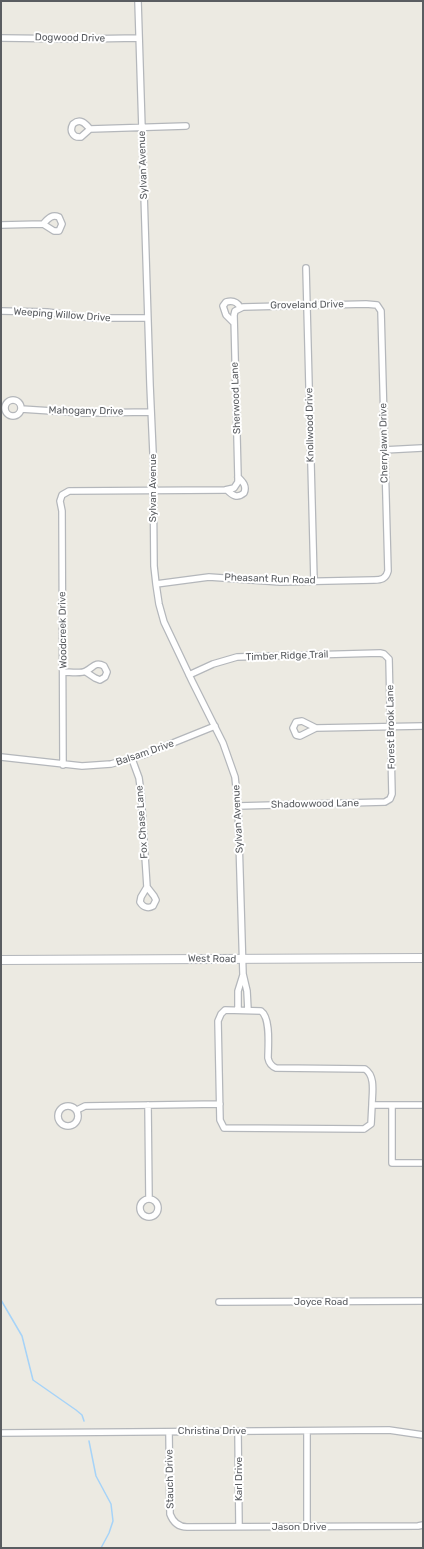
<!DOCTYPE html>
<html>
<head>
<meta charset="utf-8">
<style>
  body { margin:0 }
  #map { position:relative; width:424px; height:1549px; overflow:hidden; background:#eceae2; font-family:Rubik,sans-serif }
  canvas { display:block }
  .frame { position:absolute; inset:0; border:2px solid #5a5d61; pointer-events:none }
</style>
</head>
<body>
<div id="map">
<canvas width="424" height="1549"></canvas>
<div class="frame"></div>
</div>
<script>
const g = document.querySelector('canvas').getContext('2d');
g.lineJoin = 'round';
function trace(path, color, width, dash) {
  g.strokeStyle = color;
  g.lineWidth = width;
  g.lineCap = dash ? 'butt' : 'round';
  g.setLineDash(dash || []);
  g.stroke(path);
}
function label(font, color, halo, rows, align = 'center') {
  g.font = font + ' Rubik,sans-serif';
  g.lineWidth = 4;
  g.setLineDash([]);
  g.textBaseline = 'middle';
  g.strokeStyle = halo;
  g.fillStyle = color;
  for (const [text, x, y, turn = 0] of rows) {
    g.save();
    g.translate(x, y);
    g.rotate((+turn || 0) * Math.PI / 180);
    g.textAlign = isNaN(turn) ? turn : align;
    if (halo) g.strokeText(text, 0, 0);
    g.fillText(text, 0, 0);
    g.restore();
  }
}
trace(new Path2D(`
  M 1,1300 L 22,1336 L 33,1380 L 76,1410 L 82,1415 L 84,1421
  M 89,1441 L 96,1476 L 111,1504 L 113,1521 L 109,1533 L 101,1548`), '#a6d3f8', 1.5);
const street = new Path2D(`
  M 138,1 L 150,385 L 153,453 L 154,566 L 156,584 L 159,604 L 164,622 L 192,681 L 223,743 L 235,777 L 238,806 L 243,974 L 247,991 L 248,1010
  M 1,38 L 81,39 L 139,38
  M 90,129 L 81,137 C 73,138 69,131 73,124 C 80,118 85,123 90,129 L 186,126
  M 1,225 L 43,224 L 54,231 L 59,231 L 62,224 L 59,217 C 51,214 48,219 43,224
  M 306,268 L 314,581
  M 1,311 L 47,312 L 93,318 L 147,318
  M 234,323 L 226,315 L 223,306 L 226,302 C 233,300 237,302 240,307
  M5 408a8 8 0 1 1 16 0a8 8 0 1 1-16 0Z
  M 21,409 L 83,413 L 151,412
  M 384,450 L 422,448
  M 227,490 C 232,495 237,499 244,493 C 247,486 243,482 238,477
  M 63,672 C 70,672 81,674 86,671 C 93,668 95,661 104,666 L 107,672 L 105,677 L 100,680 L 95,678 L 86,672
  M 189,675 L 213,664 L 237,657 L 380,653 L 384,654 L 389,659 L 392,794 L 390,799 L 385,802 L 238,806
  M 316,728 L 302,721 L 296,722 L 293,728 L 296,735 L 300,736 L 316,728 L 423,726
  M 1,757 L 82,766 L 111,764 L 143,755 L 215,726
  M 132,759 L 139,778 L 141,793 L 147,887 L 141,897 L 140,902 C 143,907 148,909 153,906 L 156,900 L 154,896 L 147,887
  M 63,765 L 62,511 L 60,501 L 62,495 L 69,491 L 225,490 L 234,488 L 238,482 L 238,477 L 234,315 L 235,311 L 243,307 L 366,304 L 377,305 L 381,311 L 388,571 C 386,579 381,580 374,580 L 280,582 L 209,577 L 156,584
  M 238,1010 L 238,991 L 243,975
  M 148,1105 L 149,1199
  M 372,1105 L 371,1124 L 364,1129 L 224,1128 L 220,1120 L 218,1021 L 221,1014 L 225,1010 L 261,1011 C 271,1018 268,1047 268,1058 C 269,1063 271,1066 276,1068 L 365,1069 C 376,1076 372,1094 372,1105 L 392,1105
  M 423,1105 L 392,1105 L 392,1163 L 423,1163
  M58 1116a10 10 0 1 1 20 0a10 10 0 1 1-20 0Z
  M 77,1110 L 85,1106 L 220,1104
  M140 1208a9 9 0 1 1 18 0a9 9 0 1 1-18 0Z
  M 219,1302 L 423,1301
  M 238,1431 L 239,1526
  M 307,1431 L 307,1527
  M 169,1432 L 170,1514 C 173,1522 178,1527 187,1527 L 418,1526 L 423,1525
  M 1,1433 L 389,1430 L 423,1435`);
const secondary = new Path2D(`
  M 1,960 L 423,958`);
trace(street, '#b4b7bb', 8);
trace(secondary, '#b3b6bb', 10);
trace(street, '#fff', 5.5);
trace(secondary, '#fff', 8);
label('10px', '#5a5d61', '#fff', [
  ["Dogwood Drive",70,38,1],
  ["Sylvan Avenue",143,165,-92],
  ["Groveland Drive",307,305,-1],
  ["Weeping Willow Drive",62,315,4],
  ["Sherwood Lane",236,398,-92],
  ["Mahogany Drive",86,411,1],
  ["Knollwood Drive",310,425,-91],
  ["Cherrylawn Drive",384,443,-91],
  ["Sylvan Avenue",153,488,-90],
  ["Pheasant Run Road",270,579,2],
  ["Woodcreek Drive",63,630,-91],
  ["Timber Ridge Trail",287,656,-2],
  ["Forest Brook Lane",391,727,-91],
  ["Balsam Drive",145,753,-19],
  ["Shadowwood Lane",315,804,-1],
  ["Sylvan Avenue",238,819,-93],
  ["Fox Chase Lane",142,822,-94],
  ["West Road",212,959,1],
  ["Joyce Road",321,1302],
  ["Christina Drive",212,1431],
  ["Stauch Drive",170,1479,-91],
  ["Karl Drive",239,1479,-90],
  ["Jason Drive",299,1527]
]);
</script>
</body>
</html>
